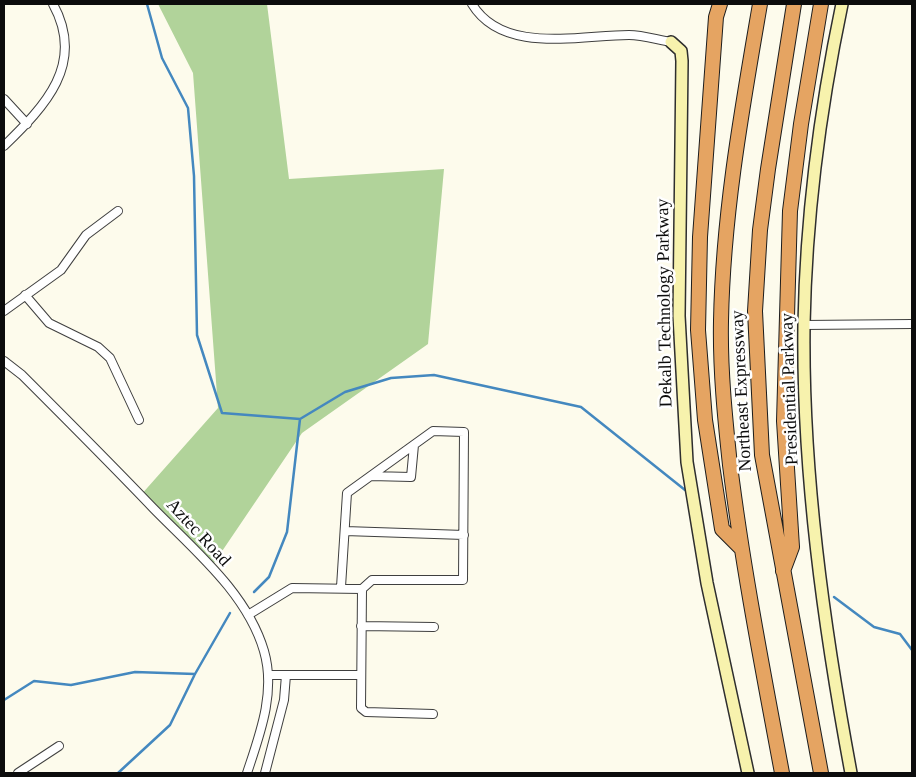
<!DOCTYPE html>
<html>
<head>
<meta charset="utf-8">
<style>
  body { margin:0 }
  #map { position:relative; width:916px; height:777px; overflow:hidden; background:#fdfbec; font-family:Georgia,serif }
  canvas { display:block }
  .frame { position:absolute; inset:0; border:5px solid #0c0c0c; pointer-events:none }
</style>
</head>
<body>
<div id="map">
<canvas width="916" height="777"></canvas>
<div class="frame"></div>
</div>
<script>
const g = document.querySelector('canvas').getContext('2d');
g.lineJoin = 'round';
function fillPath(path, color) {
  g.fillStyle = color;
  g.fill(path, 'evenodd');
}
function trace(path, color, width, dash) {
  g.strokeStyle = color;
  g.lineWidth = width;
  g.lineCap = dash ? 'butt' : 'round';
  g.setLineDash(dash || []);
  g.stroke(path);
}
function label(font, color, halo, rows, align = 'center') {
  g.font = font + ' Georgia,serif';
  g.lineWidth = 5;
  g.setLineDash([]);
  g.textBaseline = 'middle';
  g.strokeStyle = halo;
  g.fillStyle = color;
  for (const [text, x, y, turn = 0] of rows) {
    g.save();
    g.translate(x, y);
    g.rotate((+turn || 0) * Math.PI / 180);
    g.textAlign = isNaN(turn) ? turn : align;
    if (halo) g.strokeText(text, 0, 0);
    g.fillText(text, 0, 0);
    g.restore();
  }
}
fillPath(new Path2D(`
  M 158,4 L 267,4 L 289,179 L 444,169 L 428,344 L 302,433 L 210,569 L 140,496 L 218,408 L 193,73 Z`), '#b1d39a');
trace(new Path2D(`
  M 147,4 L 162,58 L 188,108 L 194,176 L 197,335 L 222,413 L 300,419 L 345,392 L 391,378 L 434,375 L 581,407 L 685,490
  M 254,592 L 269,577 L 287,532 L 300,419
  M 834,597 L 874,627 L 900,634 L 912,650
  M 4,700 L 34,681 L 71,685 L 135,672 L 195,674
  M 118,773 L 170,725 L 195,674 L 230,613`), '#4488bf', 2.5);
const street = new Path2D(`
  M 472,4 C 503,55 580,35 629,35 C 643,35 658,40 671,42
  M 4,99 L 27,124
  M 4,146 C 45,106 86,64 53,4
  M 25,295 L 49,323 L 98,347 L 110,358 L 139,420
  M 4,311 L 61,270 L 86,235 L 118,211
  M 804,325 L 912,324
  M 4,361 L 22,375 C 66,419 110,463 153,508 C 194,550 247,593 264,651 C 276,692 260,734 247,773
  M 371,476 L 411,477 L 414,445
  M 345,531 L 464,535
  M 362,589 L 361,708 L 366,712 L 433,714
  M 248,615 L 292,588 L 362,589 L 372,580 L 463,580 L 464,432 L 433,431 L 347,493 L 341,587
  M 361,626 L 434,627
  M 268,675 L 361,675
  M 18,773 L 59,746
  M 265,773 L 284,700 L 286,675`);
const secondary = new Path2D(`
  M 842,4 C 820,109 806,217 804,324 C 802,472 824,628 851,773
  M 671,42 L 681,51 L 682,61 L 679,316 L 687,462 L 707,583 L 748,773`);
const highway = new Path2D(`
  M 720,4 L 716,17 L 700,237 L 698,330 L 705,420 L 722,529 L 741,548
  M 760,4 C 742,109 723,214 721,321 C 720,369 725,418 730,465 C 743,569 763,671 782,773
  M 794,4 L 768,169 L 760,230 L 755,311 L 762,455 L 821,773
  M 783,571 L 792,547 L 784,421 L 790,211 L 801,124 L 821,4`);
trace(street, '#3f3f3f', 10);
trace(secondary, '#2e2e2e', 14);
trace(highway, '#1d1d1d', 16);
trace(street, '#fff', 8);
trace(secondary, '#f7f2ad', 11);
trace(highway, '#e5a462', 14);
label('18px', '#0c0c0c', '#fff', [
  ["Dekalb Technology Parkway",665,303,-91],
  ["Presidential Parkway",790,389,-92],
  ["Northeast Expressway",742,391,-93],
  ["Aztec Road",198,533,47]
]);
</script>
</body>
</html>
